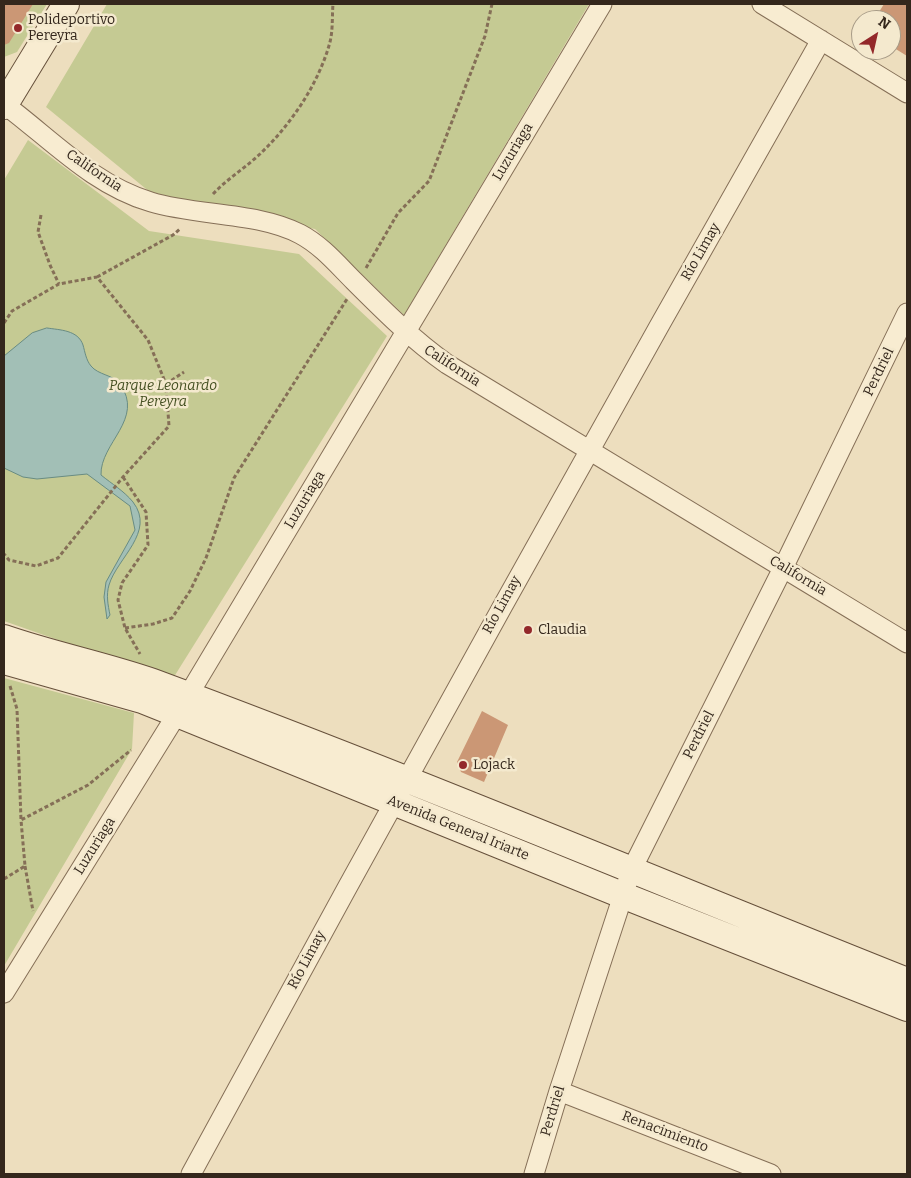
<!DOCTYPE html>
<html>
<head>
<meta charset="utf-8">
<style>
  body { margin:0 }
  #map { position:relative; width:911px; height:1178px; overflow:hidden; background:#eddebe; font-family:Bitter,serif }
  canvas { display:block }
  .frame { position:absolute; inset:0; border:5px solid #34271c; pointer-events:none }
  .north { position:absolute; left:851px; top:10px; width:50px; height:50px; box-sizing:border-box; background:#f4e9ce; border:1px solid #a79b87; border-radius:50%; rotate:35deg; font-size:14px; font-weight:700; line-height:20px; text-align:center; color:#34271c }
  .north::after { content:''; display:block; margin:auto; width:18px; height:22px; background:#93282a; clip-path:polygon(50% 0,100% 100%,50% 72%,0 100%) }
</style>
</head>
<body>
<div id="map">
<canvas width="911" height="1178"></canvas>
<div class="frame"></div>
<div class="north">N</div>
</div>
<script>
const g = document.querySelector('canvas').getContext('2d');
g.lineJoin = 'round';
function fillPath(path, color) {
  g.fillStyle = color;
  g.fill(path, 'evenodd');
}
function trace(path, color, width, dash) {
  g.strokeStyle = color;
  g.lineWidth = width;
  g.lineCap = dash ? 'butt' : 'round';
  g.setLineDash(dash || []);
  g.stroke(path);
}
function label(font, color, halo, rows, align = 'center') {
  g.font = font + ' Bitter,serif';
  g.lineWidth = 5;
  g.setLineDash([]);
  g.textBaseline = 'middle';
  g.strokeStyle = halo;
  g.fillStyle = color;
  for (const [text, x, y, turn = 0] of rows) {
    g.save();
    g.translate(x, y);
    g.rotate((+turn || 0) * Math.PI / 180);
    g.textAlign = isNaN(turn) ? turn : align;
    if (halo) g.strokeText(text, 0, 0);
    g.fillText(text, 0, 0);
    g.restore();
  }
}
fillPath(new Path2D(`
  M 4,4 L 47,4 L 17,52 L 4,57 Z
  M 107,4 L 589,4 L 404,315 L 315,229 L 162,202 L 46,107 Z
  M 28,140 L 149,231 L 299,254 L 387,336 L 172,680 L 4,621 L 4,180 Z
  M 4,678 L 134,713 L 132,749 L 4,966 Z`), '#c5ca93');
const water = new Path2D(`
  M 47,328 C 60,330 78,330 83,345 C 85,352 86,360 91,366 C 98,375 114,375 120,384 C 145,419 100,443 101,475 C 112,484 124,491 133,502 C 156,532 117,558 109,585 C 106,595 108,605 110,615 L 107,619 L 104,597 L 106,582 L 135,530 L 130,506 L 87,474 L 37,479 L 23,477 L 4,468 L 4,356 L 32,333 Z`);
fillPath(water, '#a2bfb6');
trace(water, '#698c83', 1);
fillPath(new Path2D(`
  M 4,4 L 33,4 L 9,43 L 4,45 Z
  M 884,4 L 907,4 L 907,56 L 891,46 L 891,20 L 874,20 Z
  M 482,711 L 508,725 L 484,782 L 461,772 L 457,762 Z`), '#cb9775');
const minor = new Path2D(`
  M 762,4 L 907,93
  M 4,104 C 51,139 93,185 151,202 C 197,216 258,212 300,234 C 321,245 337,264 354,281 C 384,311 413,340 447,364 L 907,643
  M 4,993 L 177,714 L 602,4
  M 559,1091 L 771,1174
  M 191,1174 C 397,794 607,416 821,40
  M 534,1174 L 559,1091 L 631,871 L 783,568 L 907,313`);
const secondary = new Path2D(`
  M 4,106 L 66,4
  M 4,638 C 53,655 104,665 153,682 C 407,776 656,881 907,981
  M 4,661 L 142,700 L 177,714 L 622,895 L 907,1008`);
trace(minor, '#856f57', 21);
trace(secondary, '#66503b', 28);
trace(new Path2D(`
  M 213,194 C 228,178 247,167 262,152 C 292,123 319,83 330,42 C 333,30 332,16 333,4
  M 41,215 L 38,232 L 50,265 L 59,284
  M 366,268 L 398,213 L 429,181 L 485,36 L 492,4
  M 97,277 L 173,235 L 181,228
  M 4,323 L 12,311 L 59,284 L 97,277 L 148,340 L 166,384 L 169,426 L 123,477 L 58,558 L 36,566 L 9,560 L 4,554
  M 166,384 L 184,372
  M 123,477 L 146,512 L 148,545 L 122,583 L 118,600 L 125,628 L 140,654
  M 125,628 L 153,624 L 172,618 L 190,591 L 206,558 L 234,478 L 347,299
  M 10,686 L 17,709 L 21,820
  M 25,866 L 33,911
  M 4,879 L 25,866 L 21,820 L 88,785 L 131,750`), '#856f57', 3, [4, 2.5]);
trace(minor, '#f8ecd1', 19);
trace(secondary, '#f8ecd1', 26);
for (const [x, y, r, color] of [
  [18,28,5,"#93282a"],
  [528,630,5,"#93282a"],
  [463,765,5,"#93282a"]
]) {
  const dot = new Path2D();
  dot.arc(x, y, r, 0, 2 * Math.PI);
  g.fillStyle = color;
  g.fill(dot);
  trace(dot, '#f4e9ce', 2);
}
label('14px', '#34271c', '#f4e9ce', [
  ["Polideportivo",28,20],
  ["Pereyra",28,36],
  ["Claudia",538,630],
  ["Lojack",473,765]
], 'left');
label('14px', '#34271c', '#f4e9ce', [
  ["Luzuriaga",513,152,-59],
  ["California",94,171,34],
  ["Río Limay",701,252,-60],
  ["California",452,366,33],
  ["Perdriel",879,372,-64],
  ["Luzuriaga",305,500,-59],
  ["California",798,576,31],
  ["Río Limay",502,605,-61],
  ["Perdriel",699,735,-63],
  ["Avenida General Iriarte",458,828,22],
  ["Luzuriaga",95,846,-58],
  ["Río Limay",307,960,-62],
  ["Perdriel",553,1111,-73],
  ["Renacimiento",665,1132,21]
]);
label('italic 14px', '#465123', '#f4e9ce', [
  ["Parque Leonardo",163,386],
  ["Pereyra",163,402]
]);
</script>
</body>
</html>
